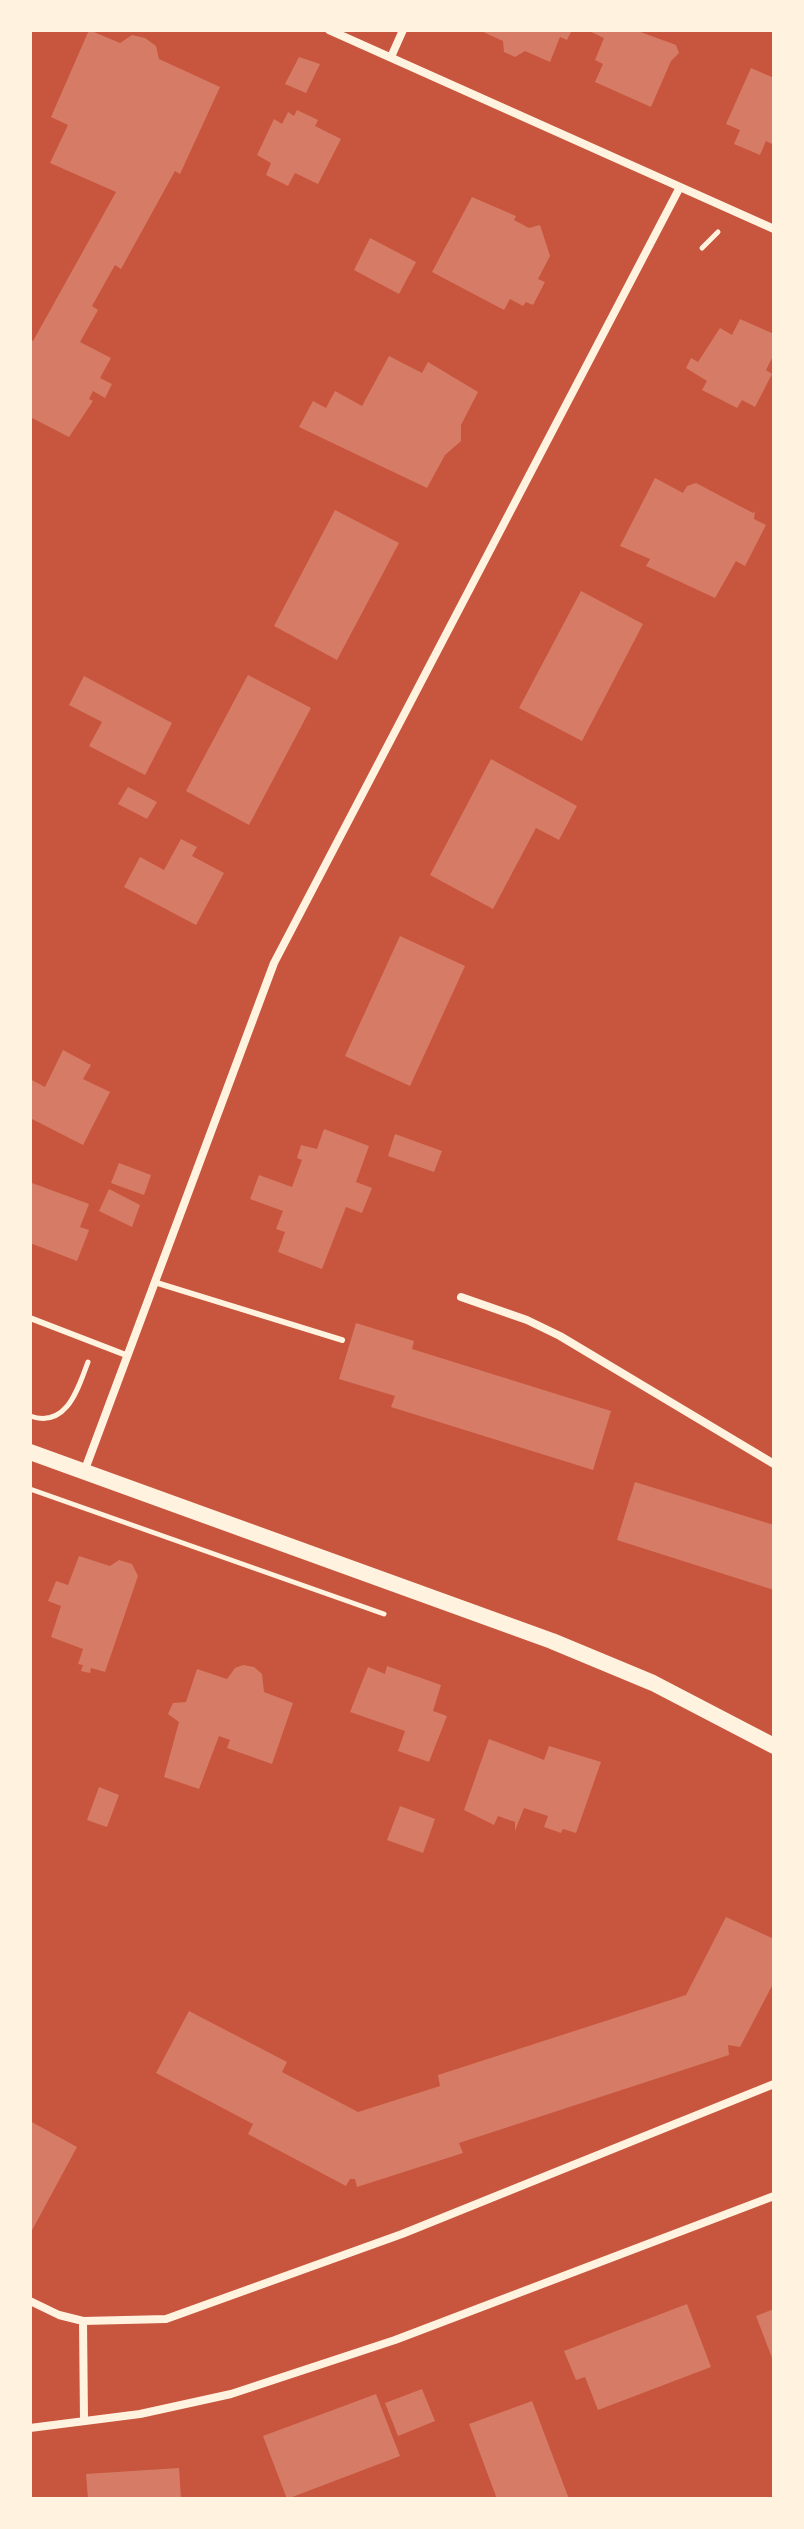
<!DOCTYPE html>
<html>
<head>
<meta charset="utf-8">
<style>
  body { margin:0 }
  #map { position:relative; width:804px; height:2529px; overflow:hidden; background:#c8553d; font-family:Cabin,sans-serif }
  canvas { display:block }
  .frame { position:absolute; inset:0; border:32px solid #fff3e0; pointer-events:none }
</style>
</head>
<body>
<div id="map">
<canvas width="804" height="2529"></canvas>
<div class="frame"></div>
</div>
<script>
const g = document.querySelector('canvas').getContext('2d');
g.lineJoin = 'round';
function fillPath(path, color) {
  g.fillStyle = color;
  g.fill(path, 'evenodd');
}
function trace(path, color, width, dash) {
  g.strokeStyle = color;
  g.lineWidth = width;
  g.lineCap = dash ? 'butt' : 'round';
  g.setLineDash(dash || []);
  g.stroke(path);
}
fillPath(new Path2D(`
  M 89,30 L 120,43 L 132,35 L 145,38 L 156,46 L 159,59 L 220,87 L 180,174 L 175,171 L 121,269 L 115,265 L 92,306 L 98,310 L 80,342 L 111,358 L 100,378 L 112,384 L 105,398 L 93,391 L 89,399 L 93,401 L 69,437 L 30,417 L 30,339 L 33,341 L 116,192 L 50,163 L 68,125 L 51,117 Z
  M 479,30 L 572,30 L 567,40 L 560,37 L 550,62 L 525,51 L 515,57 L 504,52 L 503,41 Z
  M 587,30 L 635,30 L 676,45 L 679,53 L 671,61 L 651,107 L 595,82 L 603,64 L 595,60 L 604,38 Z
  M 299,57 L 320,64 L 306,93 L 285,84 Z
  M 751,68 L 774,78 L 774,145 L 766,141 L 760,155 L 734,144 L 740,130 L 726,124 Z
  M 297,110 L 318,120 L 315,126 L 341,139 L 318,184 L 295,173 L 288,186 L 266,175 L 271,163 L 257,155 L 274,119 L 282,124 L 288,112 L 294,116 Z
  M 472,197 L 516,216 L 514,220 L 529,228 L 540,225 L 550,256 L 538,279 L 545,282 L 533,305 L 526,302 L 523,306 L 510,299 L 504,310 L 432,272 Z
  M 370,238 L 416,262 L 399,294 L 354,270 Z
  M 740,319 L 774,334 L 774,354 L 766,370 L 772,374 L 755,407 L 742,400 L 737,408 L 702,390 L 707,381 L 686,368 L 691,358 L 698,362 L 720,328 L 732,335 Z
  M 389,356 L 422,373 L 428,362 L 478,392 L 461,425 L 461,441 L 445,455 L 427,488 L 299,427 L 313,401 L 326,408 L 335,391 L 362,406 Z
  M 655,478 L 683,493 L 687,486 L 696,483 L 753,513 L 755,511 L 754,519 L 766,525 L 745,566 L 736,561 L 715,598 L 646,566 L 650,559 L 620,546 Z
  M 335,510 L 399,543 L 337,660 L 274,626 Z
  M 581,591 L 643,624 L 582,741 L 519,708 Z
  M 248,675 L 311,708 L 249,825 L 186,791 Z
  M 84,676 L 172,723 L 145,775 L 89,746 L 102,722 L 69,705 Z
  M 491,759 L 577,806 L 559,840 L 536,828 L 493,909 L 430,875 Z
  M 128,787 L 157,802 L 147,819 L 118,804 Z
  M 181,839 L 197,847 L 192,856 L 224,873 L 196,925 L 124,887 L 140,857 L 164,870 Z
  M 400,936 L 465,966 L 410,1086 L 345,1056 Z
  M 63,1050 L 91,1065 L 83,1079 L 110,1092 L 83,1145 L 30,1118 L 30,1079 L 45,1087 Z
  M 324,1129 L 369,1146 L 356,1182 L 372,1188 L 362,1213 L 346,1207 L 322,1269 L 278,1252 L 285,1232 L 276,1229 L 283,1211 L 250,1199 L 259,1175 L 292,1187 L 302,1160 L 297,1158 L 301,1145 L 317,1149 Z
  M 395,1134 L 442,1151 L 434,1172 L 388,1156 Z
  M 119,1163 L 151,1175 L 144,1195 L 111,1183 Z
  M 32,1183 L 89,1204 L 80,1227 L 89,1230 L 77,1261 L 30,1243 Z
  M 109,1189 L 140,1205 L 132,1227 L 99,1211 Z
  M 356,1323 L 414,1341 L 412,1349 L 611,1411 L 593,1470 L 391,1407 L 395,1396 L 339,1379 Z
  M 635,1482 L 774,1525 L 774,1590 L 617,1540 Z
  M 79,1556 L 110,1566 L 119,1560 L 132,1564 L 138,1576 L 105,1672 L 91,1668 L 90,1673 L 81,1671 L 83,1665 L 78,1664 L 83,1649 L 51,1637 L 61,1606 L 48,1601 L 56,1581 L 68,1585 Z
  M 243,1665 L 254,1667 L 262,1674 L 264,1692 L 293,1703 L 272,1764 L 227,1748 L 230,1740 L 219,1736 L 199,1789 L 164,1777 L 179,1722 L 168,1714 L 173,1703 L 186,1702 L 197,1669 L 227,1679 L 235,1668 Z
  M 387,1666 L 441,1685 L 433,1711 L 447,1716 L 429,1762 L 398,1751 L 405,1731 L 350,1712 L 368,1667 L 385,1674 Z
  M 489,1739 L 544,1760 L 549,1746 L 601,1762 L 576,1833 L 563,1829 L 561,1833 L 544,1827 L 548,1816 L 524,1808 L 515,1831 L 515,1822 L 498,1816 L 494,1825 L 464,1810 Z
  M 99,1787 L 119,1795 L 107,1827 L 87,1820 Z
  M 400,1806 L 435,1819 L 423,1853 L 387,1840 Z
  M 726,1917 L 774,1939 L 774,1982 L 740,2047 L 728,2045 L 729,2055 L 459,2143 L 463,2153 L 357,2187 L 355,2179 L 350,2179 L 346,2186 L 248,2134 L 253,2124 L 156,2073 L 189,2011 L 287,2062 L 282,2072 L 358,2112 L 440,2086 L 438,2075 L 686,1995 Z
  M 30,2121 L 77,2147 L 30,2234 Z
  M 687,2304 L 711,2367 L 598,2410 L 585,2377 L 576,2380 L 564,2351 Z
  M 774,2309 L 774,2363 L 756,2316 Z
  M 422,2389 L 435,2421 L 398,2436 L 385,2403 Z
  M 376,2394 L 400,2456 L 287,2499 L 263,2436 Z
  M 532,2401 L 569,2499 L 497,2499 L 469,2424 Z
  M 179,2468 L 181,2499 L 88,2499 L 86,2474 Z`), '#d67c66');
trace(new Path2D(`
  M 702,248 L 718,232
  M 30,1416 C 67,1429 78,1388 88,1362
  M 30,1489 L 384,1614`), '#fff3e0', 5);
trace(new Path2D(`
  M 154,1282 L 342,1340
  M 30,1318 L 126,1355`), '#fff3e0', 6);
trace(new Path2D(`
  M 329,30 L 774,229
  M 391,57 L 403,30
  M 461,1297 L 527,1320 L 560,1336 L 774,1464
  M 84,1472 L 274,963 L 680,187
  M 30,2301 L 59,2315 L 83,2321 L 166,2319 L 402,2234 L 774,2084
  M 83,2321 L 84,2421
  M 30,2428 L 140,2414 L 231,2394 L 395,2340 L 774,2196`), '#fff3e0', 8);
trace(new Path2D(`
  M 30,1452 L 552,1641 L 653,1683 L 774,1746`), '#fff3e0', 16);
</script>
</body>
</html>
